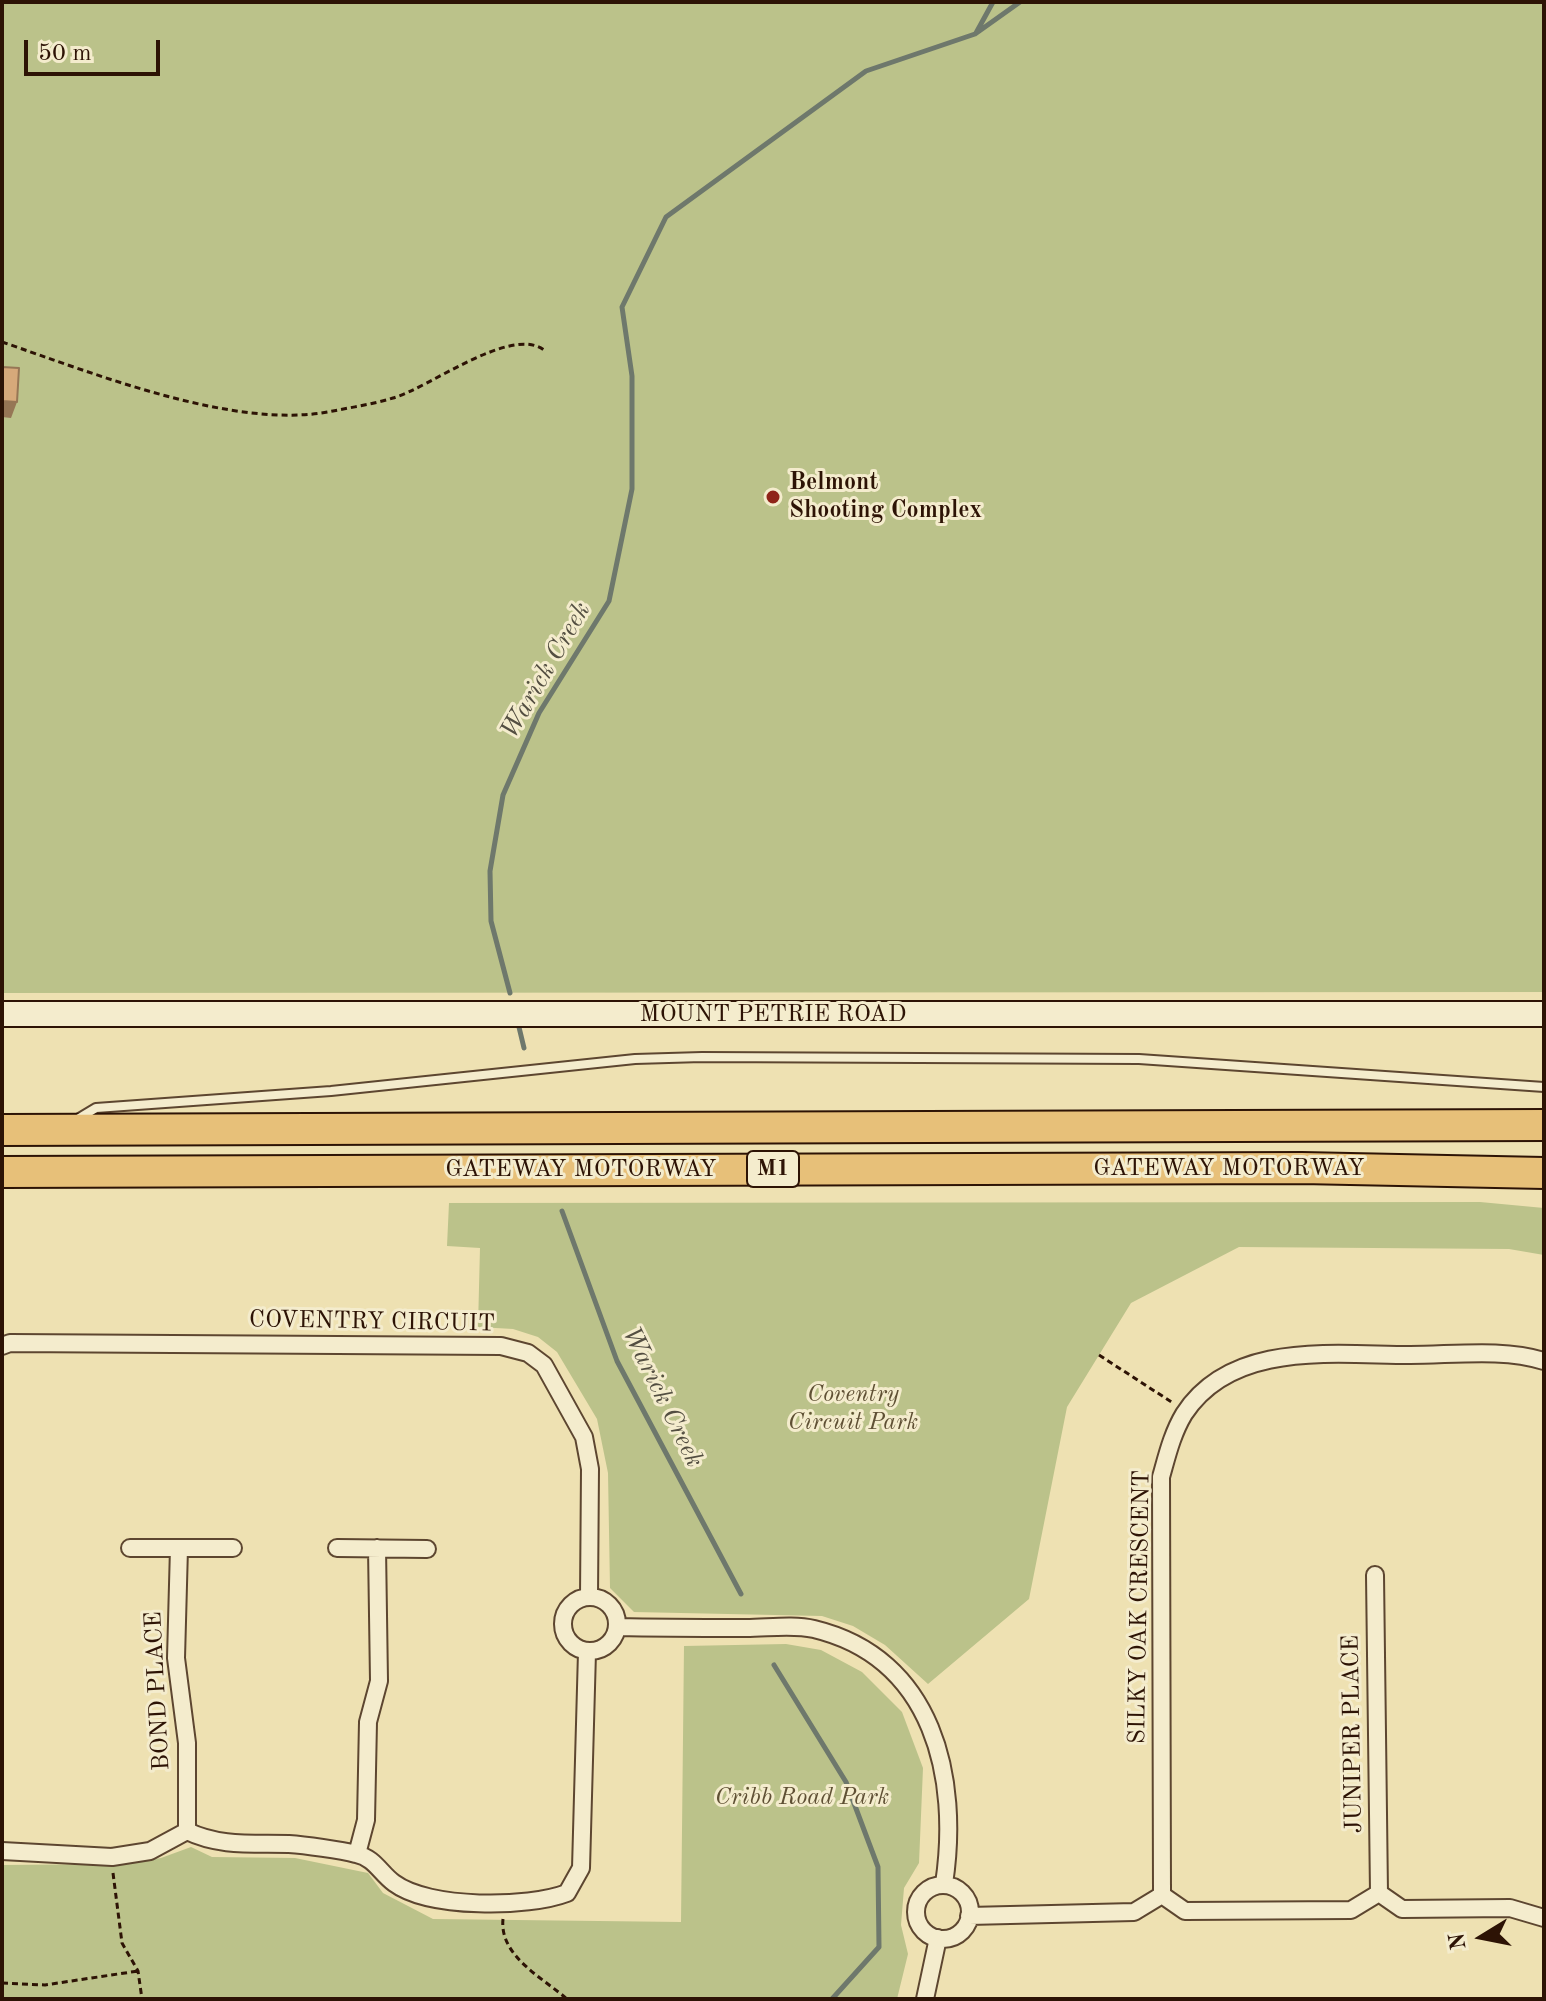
<!DOCTYPE html>
<html>
<head>
<meta charset="utf-8">
<style>
  body { margin:0 }
  #map { position:relative; width:1546px; height:2001px; overflow:hidden; background:#eee1b2; font-family:"Old Standard TT",serif }
  canvas { display:block }
  .frame { position:absolute; inset:0; border:4px solid #2d1305; pointer-events:none }
  .north { position:absolute; left:1442px; top:1897px; width:80px; height:80px; -webkit-text-stroke:6px #f4eccd; paint-order:stroke; rotate:260deg; font-size:22px; font-weight:700; line-height:32px; text-align:center; color:#2d1305 }
  .north::after { content:''; display:block; margin:auto; width:28px; height:36px; background:#2d1305; clip-path:polygon(50% 0,100% 100%,50% 72%,0 100%) }
  .scale { position:absolute; left:24px; top:40px; width:136px; height:36px; box-sizing:border-box; border:4px solid #2d1305; border-top:0; padding-left:10px; font-size:24px; line-height:28px; white-space:nowrap; color:#2d1305; -webkit-text-stroke:6px #f4eccd; paint-order:stroke }
</style>
</head>
<body>
<div id="map">
<canvas width="1546" height="2001"></canvas>
<div class="frame"></div>
<div class="north">N</div>
<div class="scale">50 m</div>
</div>
<script>
const g = document.querySelector('canvas').getContext('2d');
g.lineJoin = 'round';
function fillPath(path, color) {
  g.fillStyle = color;
  g.fill(path, 'evenodd');
}
function trace(path, color, width, dash) {
  g.strokeStyle = color;
  g.lineWidth = width;
  g.lineCap = dash ? 'butt' : 'round';
  g.setLineDash(dash || []);
  g.stroke(path);
}
function label(font, color, halo, rows, align = 'center') {
  g.font = font + ' "Old Standard TT",serif';
  g.lineWidth = 6;
  g.setLineDash([]);
  g.textBaseline = 'middle';
  g.strokeStyle = halo;
  g.fillStyle = color;
  for (const [text, x, y, turn = 0] of rows) {
    g.save();
    g.translate(x, y);
    g.rotate((+turn || 0) * Math.PI / 180);
    g.textAlign = isNaN(turn) ? turn : align;
    if (halo) g.strokeText(text, 0, 0);
    g.fillText(text, 0, 0);
    g.restore();
  }
}
fillPath(new Path2D(`
  M 2,2 L 1544,2 L 1544,992 L 2,993 Z
  M 1480,1202 L 1544,1208 L 1544,1255 L 1509,1249 L 1239,1247 L 1131,1303 L 1067,1407 L 1029,1599 L 928,1684 L 885,1645 L 853,1626 L 822,1616 L 634,1612 L 610,1588 L 608,1473 L 597,1419 L 557,1352 L 538,1337 L 513,1329 L 478,1327 L 480,1248 L 447,1246 L 449,1203 Z
  M 786,1644 L 821,1650 L 862,1672 L 902,1712 L 923,1768 L 919,1863 L 904,1888 L 901,1925 L 908,1954 L 897,1999 L 2,1999 L 2,1865 L 120,1864 L 161,1858 L 191,1847 L 212,1857 L 295,1858 L 368,1873 L 383,1893 L 433,1919 L 681,1922 L 684,1646 Z`), '#bbc28a');
trace(new Path2D(`
  M 976,33 L 993,2
  M 510,993 L 491,921 L 490,871 L 503,795 L 539,713 L 609,601 L 632,489 L 632,376 L 622,307 L 666,217 L 866,71 L 975,34 L 1020,2
  M 518,1023 L 524,1048
  M 562,1211 L 617,1361 L 741,1594
  M 774,1665 L 846,1782 L 878,1867 L 879,1947 L 832,1999`), '#6e786c', 5);
const lane = new Path2D(`
  M 76,1120 L 96,1108 L 331,1091 L 635,1059 L 702,1057 L 1139,1059 L 1544,1087`);
const street = new Path2D(`
  M 2,1346 L 10,1343 L 501,1346 L 528,1353 L 544,1365 L 584,1437 L 590,1469 L 589,1596
  M 130,1548 L 233,1548
  M 179,1548 L 176,1658 L 187,1743 L 187,1831
  M 337,1548 L 427,1549
  M 1375,1575 L 1379,1893
  M563 1624a27 27 0 1 1 54 0a27 27 0 1 1-54 0Z
  M 618,1627 C 661,1628 703,1628 746,1628 C 768,1628 793,1624 814,1629 C 934,1658 960,1778 944,1884
  M 2,1851 L 112,1857 L 150,1851 L 187,1831 C 220,1847 253,1843 289,1844 C 304,1845 341,1850 356,1854 C 375,1858 380,1873 394,1883 C 429,1909 528,1908 567,1893 L 581,1868 L 587,1652
  M 357,1854 L 366,1820 L 368,1722 L 379,1681 L 377,1548
  M916 1912a27 27 0 1 1 54 0a27 27 0 1 1-54 0Z
  M 1162,1895 L 1161,1477 C 1167,1456 1172,1434 1184,1414 C 1232,1340 1335,1355 1410,1355 C 1453,1355 1503,1348 1544,1361
  M 969,1916 L 1134,1912 L 1162,1895 L 1185,1911 L 1351,1910 L 1379,1893 L 1402,1909 L 1510,1908 L 1544,1918
  M 925,1999 L 938,1938`);
const secondary = new Path2D(`
  M 2,1014 L 1544,1014`);
const highway = new Path2D(`
  M 2,1130 L 1544,1125
  M 2,1172 L 1302,1168 L 1544,1173`);
trace(lane, '#5d4630', 12);
trace(street, '#5d4630', 20);
trace(secondary, '#2d1305', 28);
trace(highway, '#2d1305', 34);
trace(new Path2D(`
  M 2,342 C 96,374 236,431 333,411 C 353,407 374,404 393,398 C 429,388 511,325 544,350
  M 1099,1355 L 1173,1403
  M 113,1873 L 122,1943 L 138,1971 L 142,1999
  M 503,1919 C 499,1956 543,1978 567,1999
  M 2,1983 L 45,1985 L 138,1971`), '#2d1305', 3, [6, 4]);
trace(lane, '#f4eccd', 8);
trace(street, '#f4eccd', 16);
trace(secondary, '#f4eccd', 24);
trace(highway, '#e7c079', 30);
fillPath(new Path2D(`
  M 2,401 L 17,402 L 11,418 L 2,417 Z`), '#967655');
const building = new Path2D(`
  M 2,367 L 19,368 L 17,402 L 2,401 Z`);
fillPath(building, '#d6a97a');
trace(building, '#967655', 2);
for (const [x, y, r, color] of [
  [773,497,8,"#8f2418"]
]) {
  const dot = new Path2D();
  dot.arc(x, y, r, 0, 2 * Math.PI);
  g.fillStyle = color;
  g.fill(dot);
  trace(dot, '#f4eccd', 3);
}
for (const [x, y, w] of [
  [773,1169,52]
]) {
  const box = new Path2D();
  box.roundRect(x - w / 2, y - 18, w, 36, 6);
  g.fillStyle = '#f4eccd';
  g.fill(box);
  trace(box, '#2d1305', 2);
}
label('bold 22px', '#2d1305', null, [
  ["M1",773,1169]
]);
label('bold 24px', '#2d1305', '#f4eccd', [
  ["Belmont",789,483],
  ["Shooting Complex",789,511]
], 'left');
label('24px', '#2d1305', '#f4eccd', [
  ["MOUNT PETRIE ROAD",773,1015],
  ["GATEWAY MOTORWAY",1229,1169],
  ["GATEWAY MOTORWAY",581,1170],
  ["COVENTRY CIRCUIT",372,1322,1],
  ["SILKY OAK CRESCENT",1140,1607,-89],
  ["BOND PLACE",158,1691,-93],
  ["JUNIPER PLACE",1353,1734,-91]
]);
label('italic 24px', '#5f5034', '#f4eccd', [
  ["Coventry",853,1395],
  ["Circuit Park",853,1423],
  ["Cribb Road Park",802,1798]
]);
label('italic 26px', '#534e41', '#f4eccd', [
  ["Warick Creek",546,671,-60],
  ["Warick Creek",662,1397,64]
]);
</script>
</body>
</html>
